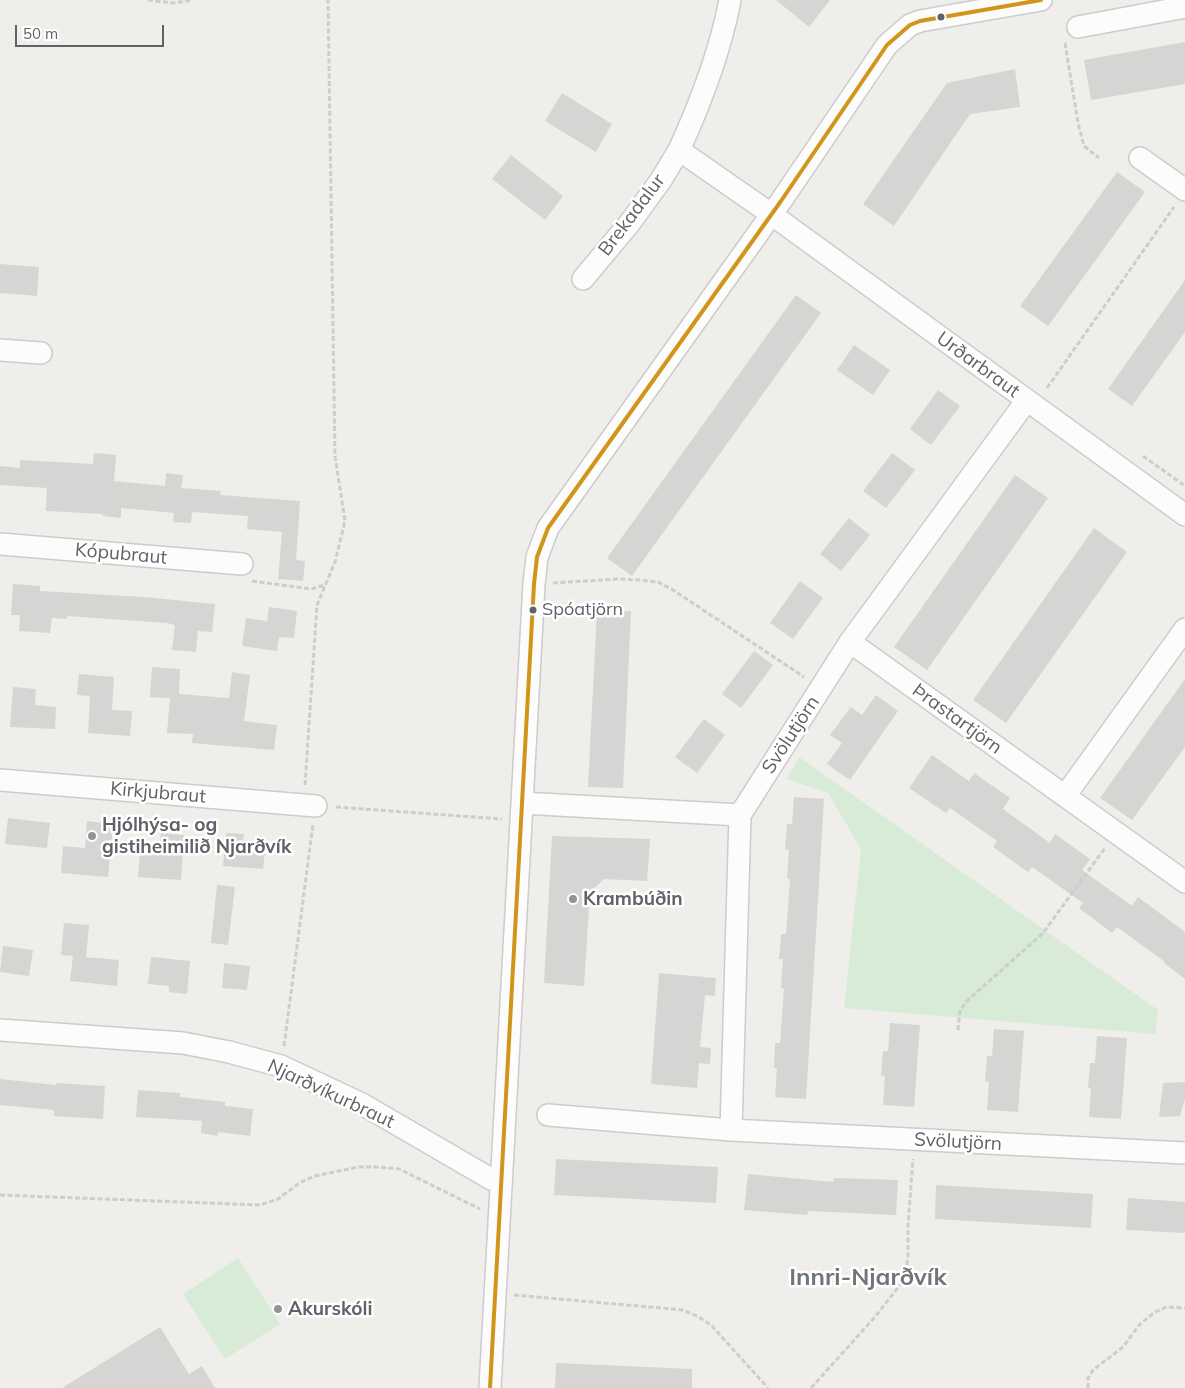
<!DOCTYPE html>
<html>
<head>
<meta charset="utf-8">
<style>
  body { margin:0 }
  #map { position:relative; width:1185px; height:1388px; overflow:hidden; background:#efeeea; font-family:Mulish,sans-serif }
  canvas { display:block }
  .scale { position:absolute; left:15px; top:25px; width:149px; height:22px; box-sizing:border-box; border:2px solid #5f6368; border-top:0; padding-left:6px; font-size:15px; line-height:18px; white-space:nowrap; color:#5f6368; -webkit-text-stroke:4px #fff; paint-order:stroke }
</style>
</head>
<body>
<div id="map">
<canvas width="1185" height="1388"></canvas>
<div class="scale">50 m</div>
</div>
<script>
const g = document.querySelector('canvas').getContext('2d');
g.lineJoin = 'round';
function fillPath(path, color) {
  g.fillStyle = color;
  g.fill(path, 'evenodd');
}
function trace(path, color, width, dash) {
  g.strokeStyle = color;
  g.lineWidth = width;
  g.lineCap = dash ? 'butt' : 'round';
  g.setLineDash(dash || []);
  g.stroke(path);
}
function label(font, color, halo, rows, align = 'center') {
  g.font = font + ' Mulish,sans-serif';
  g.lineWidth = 5;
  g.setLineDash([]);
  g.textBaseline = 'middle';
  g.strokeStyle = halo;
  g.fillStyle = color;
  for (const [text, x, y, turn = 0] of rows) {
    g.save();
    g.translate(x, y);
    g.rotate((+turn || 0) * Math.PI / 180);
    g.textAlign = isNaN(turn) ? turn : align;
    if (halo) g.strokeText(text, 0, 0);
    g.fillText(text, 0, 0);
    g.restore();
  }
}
fillPath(new Path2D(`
  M 799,757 L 1158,1010 L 1155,1034 L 844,1008 L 861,849 L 828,793 L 787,779 Z
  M 238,1258 L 280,1324 L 225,1359 L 183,1294 Z`), '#d8ebd6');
fillPath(new Path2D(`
  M 776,0 L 830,0 L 809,27 Z
  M 1185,42 L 1185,84 L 1091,100 L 1084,60 Z
  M 1015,69 L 1020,107 L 970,114 L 894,226 L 863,204 L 947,83 Z
  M 562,93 L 612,124 L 596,152 L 545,121 Z
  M 511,155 L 563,196 L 545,220 L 492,179 Z
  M 1117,172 L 1145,192 L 1048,326 L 1020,306 Z
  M 0,264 L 39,267 L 37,296 L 0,293 Z
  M 1185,280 L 1185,332 L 1132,406 L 1108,389 Z
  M 796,295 L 821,313 L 632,576 L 607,558 Z
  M 854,345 L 890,370 L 873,395 L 837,370 Z
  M 938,390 L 960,406 L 931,445 L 910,429 Z
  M 94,453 L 116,455 L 114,481 L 165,486 L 166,473 L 183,475 L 181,488 L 221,491 L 220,495 L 300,501 L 296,560 L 305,561 L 303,581 L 278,579 L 282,532 L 247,529 L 248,516 L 192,512 L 191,523 L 173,522 L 174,513 L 121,508 L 121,518 L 103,516 L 103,514 L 46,511 L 47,488 L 0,485 L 0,466 L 20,468 L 20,460 L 93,464 Z
  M 892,453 L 915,470 L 886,508 L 863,491 Z
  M 1015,475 L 1048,498 L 927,670 L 894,647 Z
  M 849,518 L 870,535 L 841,571 L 820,554 Z
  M 1094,528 L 1127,552 L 1006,723 L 973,700 Z
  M 800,581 L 823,598 L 793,639 L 770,623 Z
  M 13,584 L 40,586 L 40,591 L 144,597 L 215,604 L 212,632 L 198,631 L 196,652 L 172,650 L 175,625 L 167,623 L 67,616 L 67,619 L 52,618 L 50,633 L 19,631 L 20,615 L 11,615 Z
  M 269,607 L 297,611 L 294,638 L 279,637 L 277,651 L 242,646 L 246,618 L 267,621 Z
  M 597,610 L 631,611 L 623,788 L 588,787 Z
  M 754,651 L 773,665 L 741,708 L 722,694 Z
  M 152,667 L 180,669 L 179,694 L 229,698 L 232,672 L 250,675 L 244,721 L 277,725 L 274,750 L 192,743 L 193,734 L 167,733 L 170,698 L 150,697 Z
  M 79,674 L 114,677 L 112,710 L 132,711 L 130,736 L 88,733 L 90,696 L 77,695 Z
  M 1185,679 L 1185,747 L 1132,820 L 1100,798 Z
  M 13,687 L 36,689 L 35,705 L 56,707 L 55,729 L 10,727 Z
  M 876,695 L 898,711 L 850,780 L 827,764 L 842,743 L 830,735 L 851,707 L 862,715 Z
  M 704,719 L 725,735 L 697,773 L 675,757 Z
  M 932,755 L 969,781 L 974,773 L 1010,798 L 1003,809 L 1050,843 L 1055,834 L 1090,859 L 1082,870 L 1132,906 L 1138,897 L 1185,932 L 1185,979 L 1164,963 L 1165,962 L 1117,927 L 1112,933 L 1079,908 L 1083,903 L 1032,867 L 1028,872 L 993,847 L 997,841 L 950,808 L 946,813 L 909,788 Z
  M 794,797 L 824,799 L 806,1099 L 775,1097 L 777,1068 L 774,1068 L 775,1043 L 780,1043 L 784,989 L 781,988 L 783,959 L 779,959 L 781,934 L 786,934 L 790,879 L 787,878 L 789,850 L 785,849 L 787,824 L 792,824 Z
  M 8,818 L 50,823 L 47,848 L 5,844 Z
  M 87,821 L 113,824 L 108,877 L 61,873 L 63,846 L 85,848 Z
  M 161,833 L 184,835 L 181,880 L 138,877 L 140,854 L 159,855 Z
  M 226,833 L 244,834 L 243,840 L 266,842 L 263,869 L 223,866 Z
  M 552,836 L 650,839 L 647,881 L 604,879 L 590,892 L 584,986 L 544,983 Z
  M 217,885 L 235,887 L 228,945 L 211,943 Z
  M 64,923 L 89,925 L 86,957 L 61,955 Z
  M 3,946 L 33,950 L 29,976 L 0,972 Z
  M 73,956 L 119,960 L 117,986 L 70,981 Z
  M 151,957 L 190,961 L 187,994 L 169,992 L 169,986 L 148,984 Z
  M 224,963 L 250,966 L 247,990 L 222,988 Z
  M 659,973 L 716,978 L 715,996 L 705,995 L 700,1047 L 711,1048 L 710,1064 L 699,1063 L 697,1088 L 651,1084 Z
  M 890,1023 L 920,1025 L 914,1107 L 883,1105 L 885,1076 L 881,1076 L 883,1051 L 888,1051 Z
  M 994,1029 L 1024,1031 L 1018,1112 L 987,1110 L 989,1082 L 985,1081 L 987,1056 L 992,1056 Z
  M 1097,1036 L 1127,1038 L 1121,1119 L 1089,1117 L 1091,1089 L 1088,1088 L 1090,1063 L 1095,1063 Z
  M 0,1079 L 56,1085 L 56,1083 L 105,1086 L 103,1119 L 54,1116 L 54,1110 L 0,1105 Z
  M 1185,1082 L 1185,1099 L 1180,1116 L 1159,1117 L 1163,1083 Z
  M 138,1090 L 180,1093 L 180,1097 L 225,1102 L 225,1106 L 253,1109 L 250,1136 L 218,1132 L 218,1136 L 201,1133 L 202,1121 L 136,1117 Z
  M 556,1159 L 718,1167 L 716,1203 L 554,1195 Z
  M 748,1174 L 833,1182 L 834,1178 L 898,1180 L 896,1215 L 808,1211 L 807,1215 L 744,1210 Z
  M 936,1185 L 1093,1194 L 1091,1228 L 935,1219 Z
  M 1128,1198 L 1185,1202 L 1185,1233 L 1126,1230 Z
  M 160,1327 L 189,1374 L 202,1366 L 215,1388 L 62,1388 Z
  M 556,1363 L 692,1369 L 692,1388 L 555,1388 Z`), '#d6d5d3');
const minor = new Path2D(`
  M 730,0 C 720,53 701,102 679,150 L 771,214 L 1185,515
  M 1078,27 L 1185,7
  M 1140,158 L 1185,190
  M 583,279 L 629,224 L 661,180 L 679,150
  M 0,350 L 41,353
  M 0,544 L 242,564
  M 850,642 L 1185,882
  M 0,780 L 316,806
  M 1065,796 L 1185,629
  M 522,803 L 740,815
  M 0,1030 L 183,1043 L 229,1052 L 281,1066 L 362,1104 L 491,1179 L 501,1182
  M 548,1115 L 731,1130 L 740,815 L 850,642 L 1027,400
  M 731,1130 L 1185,1153
  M 490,1388 L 534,584 L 537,557 L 548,528 L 781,201 L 887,45 L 910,25 L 920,21 L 1041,0`);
trace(minor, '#cbcccc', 24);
trace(new Path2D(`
  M 148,0 L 173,3 L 193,0
  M 1065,43 L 1078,123 L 1084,146 L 1099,158
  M 1047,388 L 1174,207
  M 1143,456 L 1185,486
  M 252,581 L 311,589 L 325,585
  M 553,583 L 618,579 L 639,580 L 658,582 L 673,590 L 804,677
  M 305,785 L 317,605 L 335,562 L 345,521 L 335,456 L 328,0
  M 336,807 L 502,819
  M 958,1030 L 960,1011 L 966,1002 L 1043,933 L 1105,848
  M 284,1046 L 313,824
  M 0,1195 L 260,1205 L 278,1199 L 301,1182 L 315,1176 L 358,1167 L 377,1167 L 399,1169 L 480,1209
  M 514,1295 L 683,1310 L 699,1317 L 712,1326 L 768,1388
  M 811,1388 L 875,1317 L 900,1285 L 905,1274 L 908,1258 L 908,1226 L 913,1159
  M 1088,1388 L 1088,1378 L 1093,1370 L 1123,1347 L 1140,1324 L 1155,1312 L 1167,1307 L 1185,1308`), '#cacfcc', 3, [5, 2.5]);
trace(minor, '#fdfcfc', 21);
trace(new Path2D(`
  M 490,1388 L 534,584 L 537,557 L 548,528 L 781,201 L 887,45 L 910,25 L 920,21 L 1041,0`), '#d1951a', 4);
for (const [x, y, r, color] of [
  [941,17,4.5,"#5f6368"],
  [533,610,4.5,"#5f6368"],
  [92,836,5,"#919496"],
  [573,899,5,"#919496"],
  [278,1309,5,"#919496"]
]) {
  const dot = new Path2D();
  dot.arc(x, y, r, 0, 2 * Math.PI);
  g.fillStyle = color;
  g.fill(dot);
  trace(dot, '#fff', 2);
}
label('18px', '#5f6368', '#fff', [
  ["Spóatjörn",542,610]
], 'left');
label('19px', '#5f6368', '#fff', [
  ["Brekadalur",632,215,-53],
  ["Urðarbraut",978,365,36],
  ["Kópubraut",121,554,5],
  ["Þrastartjörn",957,719,36],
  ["Svölutjörn",791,735,-57],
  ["Kirkjubraut",158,793,5],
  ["Njarðvíkurbraut",331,1094,25],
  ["Svölutjörn",958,1142,3]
]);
label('bold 19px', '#5f6368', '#fff', [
  ["Hjólhýsa- og",102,825],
  ["gistiheimilið Njarðvík",102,847],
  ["Krambúðin",583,899],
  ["Akurskóli",288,1309]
], 'left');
label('bold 24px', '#70757a', '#fff', [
  ["Innri-Njarðvík",868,1278]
]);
</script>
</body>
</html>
